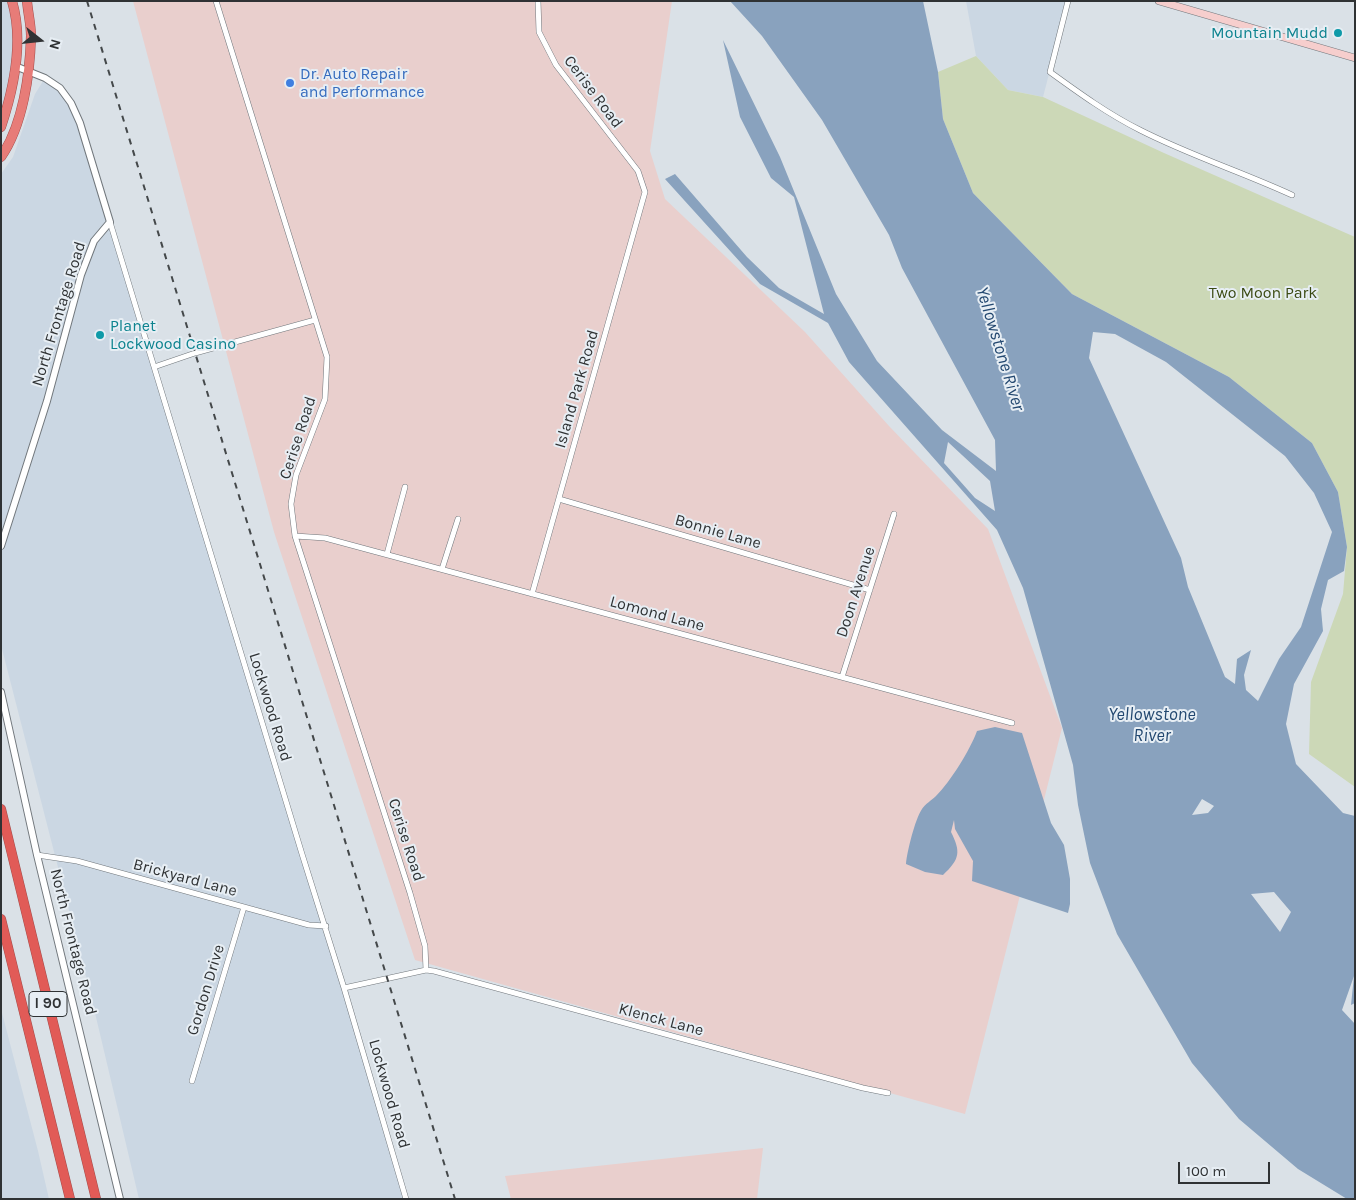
<!DOCTYPE html>
<html>
<head>
<meta charset="utf-8">
<style>
  body { margin:0 }
  #map { position:relative; width:1356px; height:1200px; overflow:hidden; background:#dae1e7; font-family:Karla,sans-serif }
  canvas { display:block }
  .frame { position:absolute; inset:0; border:2px solid #2f3234; pointer-events:none }
  .north { position:absolute; left:15px; top:15px; width:50px; height:50px; -webkit-text-stroke:4px #e7eef4; paint-order:stroke; rotate:106deg; font-size:14px; font-weight:700; line-height:20px; text-align:center; color:#2f3234 }
  .north::after { content:''; display:block; margin:auto; width:18px; height:22px; background:#2f3234; clip-path:polygon(50% 0,100% 100%,50% 72%,0 100%) }
  .scale { position:absolute; left:1178px; top:1162px; width:92px; height:22px; box-sizing:border-box; border:2px solid #2f3234; border-top:0; padding-left:6px; font-size:15px; line-height:18px; white-space:nowrap; color:#2f3234; -webkit-text-stroke:4px #e7eef4; paint-order:stroke }
</style>
</head>
<body>
<div id="map">
<canvas width="1356" height="1200"></canvas>
<div class="frame"></div>
<div class="north">N</div>
<div class="scale">100 m</div>
</div>
<script>
const g = document.querySelector('canvas').getContext('2d');
g.lineJoin = 'round';
function fillPath(path, color) {
  g.fillStyle = color;
  g.fill(path, 'evenodd');
}
function trace(path, color, width, dash) {
  g.strokeStyle = color;
  g.lineWidth = width;
  g.lineCap = dash ? 'butt' : 'round';
  g.setLineDash(dash || []);
  g.stroke(path);
}
function label(font, color, halo, rows, align = 'center') {
  g.font = font + ' Karla,sans-serif';
  g.lineWidth = 4;
  g.setLineDash([]);
  g.textBaseline = 'middle';
  g.strokeStyle = halo;
  g.fillStyle = color;
  for (const [text, x, y, turn = 0] of rows) {
    g.save();
    g.translate(x, y);
    g.rotate((+turn || 0) * Math.PI / 180);
    g.textAlign = isNaN(turn) ? turn : align;
    if (halo) g.strokeText(text, 0, 0);
    g.fillText(text, 0, 0);
    g.restore();
  }
}
fillPath(new Path2D(`
  M 1,1 L 10,1 L 17,36 L 1,125 Z
  M 966,1 L 1068,1 L 1043,97 L 1008,90 L 976,56 Z
  M 45,78 L 71,103 L 406,1199 L 139,1199 L 91,996 L 1,645 L 1,174 L 13,157 L 35,94 Z
  M 1,1009 L 38,1151 L 49,1199 L 1,1199 Z`), '#cbd7e3');
fillPath(new Path2D(`
  M 133,1 L 672,1 L 650,151 L 665,199 L 805,332 L 889,426 L 988,529 L 1062,728 L 965,1114 L 415,960 L 274,532 Z
  M 763,1148 L 757,1199 L 511,1199 L 505,1176 Z`), '#e9cfcd');
fillPath(new Path2D(`
  M 976,56 L 1008,90 L 1043,97 L 1164,153 L 1355,237 L 1355,787 L 1309,754 L 1311,682 L 1343,594 L 1347,547 L 1338,492 L 1312,443 L 1229,377 L 1072,294 L 973,193 L 943,119 L 938,72 Z`), '#ccd8b7');
fillPath(new Path2D(`
  M 730,1 L 923,1 L 938,72 L 943,119 L 973,193 L 1072,294 L 1229,377 L 1312,443 L 1338,492 L 1347,547 L 1344,571 L 1328,580 L 1321,609 L 1323,631 L 1294,684 L 1286,724 L 1296,764 L 1343,813 L 1355,816 L 1355,1003 L 1351,1005 L 1354,976 L 1342,1010 L 1355,1024 L 1355,1199 L 1347,1199 L 1298,1169 L 1239,1119 L 1192,1063 L 1117,934 L 1090,863 L 1078,805 L 1073,765 L 1023,588 L 997,530 L 849,362 L 828,323 L 760,284 L 665,179 L 675,174 L 747,257 L 779,288 L 824,314 L 794,197 L 771,178 L 740,117 L 723,40 L 780,157 L 836,294 L 877,361 L 942,430 L 996,471 L 995,440 L 902,268 L 889,235 L 822,120 L 762,36 ZM 1093,332 L 1115,334 L 1166,362 L 1285,456 L 1314,493 L 1332,532 L 1301,627 L 1279,659 L 1258,701 L 1246,690 L 1244,675 L 1251,650 L 1237,659 L 1235,684 L 1225,677 L 1188,587 L 1181,558 L 1089,358 ZM 948,442 L 990,481 L 995,511 L 975,498 L 944,463 ZM 1202,799 L 1214,806 L 1208,813 L 1192,815 ZM 1274,892 L 1291,912 L 1280,932 L 1251,894 Z
  M 995,727 L 1022,733 L 1051,823 L 1064,845 L 1070,879 L 1070,904 L 1068,913 L 972,881 L 973,861 L 955,829 L 954,820 L 951,832 C 961,852 960,859 943,875 L 925,872 L 906,864 C 907,852 915,819 922,809 C 925,804 932,800 936,796 C 951,781 970,750 977,731 Z`), '#89a2be');
const minor = new Path2D(`
  M 216,1 L 327,357 L 325,399 L 296,475 L 291,504 L 295,536 L 410,893 L 425,946 L 426,970
  M 1068,1 L 1050,72 C 1079,93 1108,114 1140,130 C 1189,155 1242,172 1292,195
  M 110,222 L 302,854 L 344,988 L 406,1199
  M 154,367 L 195,353 L 315,320
  M 559,499 L 870,590
  M 295,536 L 325,538 L 1012,723
  M 387,554 L 405,487
  M 442,569 L 458,519
  M 532,594 L 645,192 L 638,171 L 556,65 L 539,32 L 538,1
  M 842,677 L 894,514
  M 37,855 L 77,861 L 309,925 L 326,926
  M 344,988 L 426,970 L 434,971 L 863,1088 L 888,1093
  M 192,1081 L 244,907`);
const tertiary = new Path2D(`
  M 1,546 L 47,401 L 81,275 L 94,241 L 110,222 L 80,123 L 71,103 L 60,88 L 45,78 L 15,66
  M 1,692 L 37,855 L 120,1199`);
const secondary = new Path2D(`
  M 1159,1 L 1355,58`);
const trunk = new Path2D(`
  M 1,127 C 14,88 24,41 12,1
  M 1,157 C 23,125 30,74 31,36 C 31,25 28,13 27,1`);
const motorway = new Path2D(`
  M 1,809 L 96,1199
  M 1,919 L 70,1199`);
trace(minor, '#71777c', 6);
trace(tertiary, '#71777c', 8);
trace(secondary, '#71777c', 8);
trace(trunk, '#a34d4b', 10);
trace(motorway, '#a34d4b', 10);
trace(minor, '#fff', 5);
trace(tertiary, '#fff', 6);
trace(secondary, '#f6cecd', 7);
trace(trunk, '#e77c78', 9);
trace(motorway, '#e15b57', 9);
trace(new Path2D(`
  M 87,1 L 455,1199`), '#44484a', 2, [6, 6]);
for (const [x, y, r, color] of [
  [1338,33,5,"#0f9aa8"],
  [290,83,5,"#3f7fe0"],
  [100,335,5,"#0f9aa8"]
]) {
  const dot = new Path2D();
  dot.arc(x, y, r, 0, 2 * Math.PI);
  g.fillStyle = color;
  g.fill(dot);
  trace(dot, '#e7eef4', 2);
}
for (const [x, y, w] of [
  [48,1004,38]
]) {
  const box = new Path2D();
  box.roundRect(x - w / 2, y - 12.5, w, 25, 4);
  g.fillStyle = '#e7eef4';
  g.fill(box);
  trace(box, '#2f3234', 1);
}
label('bold 15px', '#2f3234', null, [
  ["I 90",48,1004]
]);
label('16px', '#0d838f', '#e7eef4', [
  ["Mountain Mudd",1328,33],
  ["Planet",110,326,"left"],
  ["Lockwood Casino",110,344,"left"]
], 'right');
label('16px', '#366cbe', '#e7eef4', [
  ["Dr. Auto Repair",300,74],
  ["and Performance",300,92]
], 'left');
label('16px', '#2f3234', '#e7eef4', [
  ["Cerise Road",593,92,53],
  ["North Frontage Road",59,314,-73],
  ["Island Park Road",577,389,-74],
  ["Cerise Road",298,438,-72],
  ["Bonnie Lane",718,532,16],
  ["Doon Avenue",856,592,-72],
  ["Lomond Lane",657,614,15],
  ["Lockwood Road",270,707,73],
  ["Cerise Road",406,840,72],
  ["Brickyard Lane",185,878,15],
  ["North Frontage Road",73,942,76],
  ["Gordon Drive",206,990,-73],
  ["Klenck Lane",661,1020,15],
  ["Lockwood Road",389,1094,74]
]);
label('16px', '#3b4a13', '#e7eef4', [
  ["Two Moon Park",1263,293]
]);
label('italic 18px', '#234870', '#e7eef4', [
  ["Yellowstone River",1000,349,73],
  ["Yellowstone",1152,715],
  ["River",1152,736]
]);
</script>
</body>
</html>
